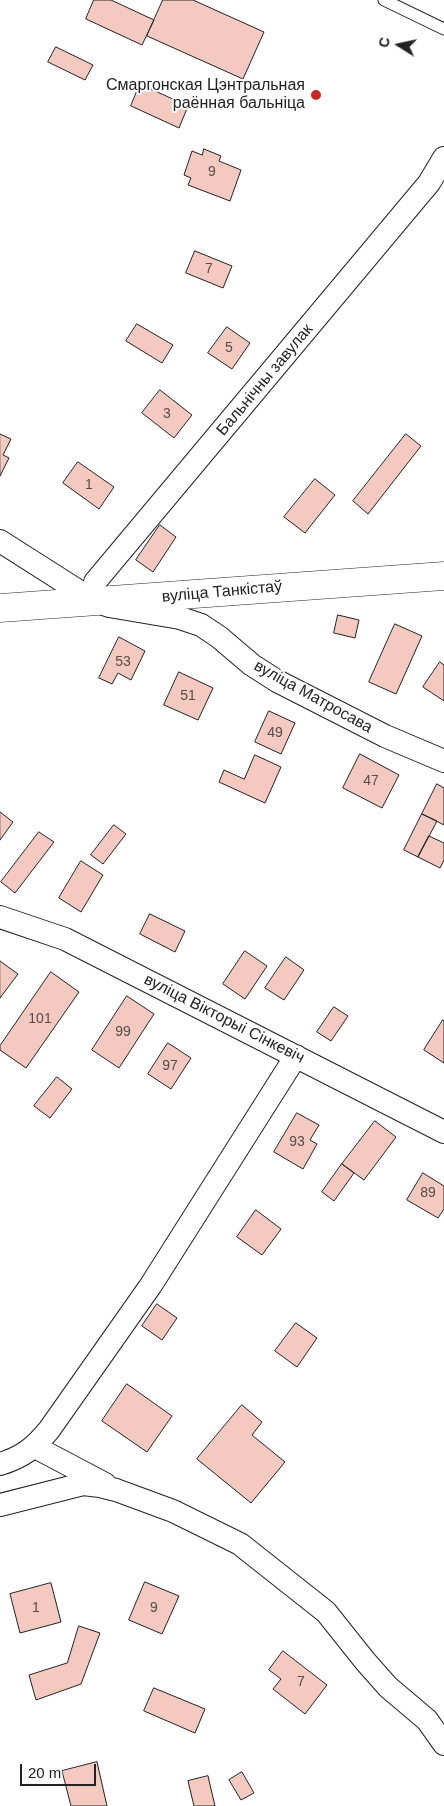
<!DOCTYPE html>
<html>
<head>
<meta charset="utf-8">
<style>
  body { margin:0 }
  #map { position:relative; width:444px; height:1806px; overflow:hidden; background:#fff; font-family:Helvetica,sans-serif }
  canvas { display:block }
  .north { position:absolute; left:374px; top:20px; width:50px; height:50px; -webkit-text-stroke:4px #fff; paint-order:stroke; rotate:280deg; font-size:14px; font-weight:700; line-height:20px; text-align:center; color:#222 }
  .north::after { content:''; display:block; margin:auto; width:18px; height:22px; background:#222; clip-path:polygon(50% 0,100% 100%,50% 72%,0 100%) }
  .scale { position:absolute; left:20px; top:1764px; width:76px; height:22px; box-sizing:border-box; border:2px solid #222; border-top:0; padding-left:6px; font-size:15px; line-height:18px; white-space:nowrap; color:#222; -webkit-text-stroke:4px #fff; paint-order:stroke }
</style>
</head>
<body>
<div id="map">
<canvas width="444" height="1806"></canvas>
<div class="north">С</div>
<div class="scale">20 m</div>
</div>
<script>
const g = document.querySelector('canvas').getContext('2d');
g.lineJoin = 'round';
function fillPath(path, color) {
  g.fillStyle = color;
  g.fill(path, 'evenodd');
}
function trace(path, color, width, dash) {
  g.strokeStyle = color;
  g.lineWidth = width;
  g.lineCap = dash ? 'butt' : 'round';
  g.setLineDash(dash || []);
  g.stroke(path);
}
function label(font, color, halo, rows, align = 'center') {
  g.font = font + ' Helvetica,sans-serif';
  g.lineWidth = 4;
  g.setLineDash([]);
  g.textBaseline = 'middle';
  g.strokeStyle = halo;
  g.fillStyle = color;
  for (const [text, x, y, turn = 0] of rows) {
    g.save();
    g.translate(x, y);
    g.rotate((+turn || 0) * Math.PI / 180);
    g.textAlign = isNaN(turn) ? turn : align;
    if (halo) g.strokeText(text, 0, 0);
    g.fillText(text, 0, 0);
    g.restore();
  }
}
const building = new Path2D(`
  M 94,0 L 111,0 L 154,20 L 142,45 L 86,19 Z
  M 163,0 L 193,0 L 264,32 L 243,79 L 147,36 Z
  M 56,47 L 93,65 L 85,80 L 48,62 Z
  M 140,84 L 188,106 L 179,128 L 131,106 Z
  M 204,149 L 221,156 L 219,161 L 241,170 L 230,201 L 188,185 L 191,178 L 184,175 L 192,151 L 202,155 Z
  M 195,251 L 232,266 L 223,288 L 186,273 Z
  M 137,324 L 173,345 L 162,363 L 126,341 Z
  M 227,327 L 250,343 L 232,369 L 208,353 Z
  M 160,390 L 192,415 L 174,438 L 142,413 Z
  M 0,434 L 11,439 L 3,455 L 9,458 L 0,476 Z
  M 406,434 L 421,446 L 368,514 L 353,501 Z
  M 78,462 L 114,487 L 99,509 L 63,483 Z
  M 315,479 L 335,495 L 305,533 L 284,517 Z
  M 160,525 L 176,537 L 153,572 L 136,560 Z
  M 338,615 L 359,620 L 355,638 L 334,633 Z
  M 395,624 L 422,636 L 396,694 L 369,682 Z
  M 119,637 L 145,651 L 131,680 L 118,673 L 112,684 L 99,678 Z
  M 440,662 L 444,665 L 444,701 L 423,687 Z
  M 179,672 L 213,688 L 198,720 L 164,705 Z
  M 269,711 L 295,723 L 281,754 L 255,742 Z
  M 360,754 L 399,775 L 382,808 L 343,788 Z
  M 255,755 L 281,767 L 265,803 L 219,782 L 224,770 L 244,779 Z
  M 437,784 L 444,788 L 444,825 L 422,814 Z
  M 0,812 L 13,822 L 0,840 Z
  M 422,814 L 437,821 L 418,857 L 404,850 Z
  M 114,825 L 126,834 L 103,864 L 91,855 Z
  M 39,832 L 54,842 L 15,893 L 1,882 Z
  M 429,836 L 444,843 L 444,860 L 440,868 L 418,857 Z
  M 81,861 L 103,875 L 81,912 L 59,898 Z
  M 150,914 L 185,931 L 175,952 L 140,934 Z
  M 245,951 L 267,966 L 245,999 L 223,984 Z
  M 286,957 L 304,970 L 284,1000 L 265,988 Z
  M 0,961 L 18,974 L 0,998 Z
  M 51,972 L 79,992 L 26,1068 L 0,1050 L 0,1046 Z
  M 127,996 L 154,1014 L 119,1068 L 92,1050 Z
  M 334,1007 L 348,1016 L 331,1041 L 317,1032 Z
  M 443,1020 L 444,1021 L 444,1063 L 424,1050 Z
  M 168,1043 L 191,1058 L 171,1089 L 148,1074 Z
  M 57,1077 L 72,1089 L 50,1118 L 34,1106 Z
  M 297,1113 L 319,1125 L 310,1140 L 317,1144 L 303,1169 L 274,1152 Z
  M 375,1121 L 396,1137 L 364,1180 L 342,1164 Z
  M 342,1164 L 354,1173 L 334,1201 L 322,1192 Z
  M 423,1173 L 444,1186 L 444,1209 L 438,1218 L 407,1200 Z
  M 256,1210 L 281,1229 L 262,1255 L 237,1237 Z
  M 157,1304 L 177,1318 L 162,1340 L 142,1326 Z
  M 296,1323 L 317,1338 L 297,1367 L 275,1351 Z
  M 127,1384 L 172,1416 L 147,1452 L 102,1421 Z
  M 242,1405 L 262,1422 L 252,1435 L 285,1462 L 251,1503 L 197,1459 Z
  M 145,1582 L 179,1596 L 162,1634 L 129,1620 Z
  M 51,1583 L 61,1622 L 20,1633 L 10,1594 Z
  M 79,1626 L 100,1633 L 81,1684 L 36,1700 L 29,1675 L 67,1663 Z
  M 283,1651 L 327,1685 L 305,1714 L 273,1689 L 281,1679 L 269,1670 Z
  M 154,1688 L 205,1709 L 195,1733 L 144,1711 Z
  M 97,1762 L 107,1806 L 71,1806 L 62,1771 Z
  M 242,1772 L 254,1793 L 241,1800 L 229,1780 Z
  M 208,1776 L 215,1806 L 194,1806 L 188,1781 Z`);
fillPath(building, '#f3c9c0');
trace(building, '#222', 1);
const lane = new Path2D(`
  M 384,0 L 444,29`);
const street = new Path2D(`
  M 0,541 L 80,592 L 98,602 L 109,606 L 180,618 L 201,625 L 219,637 L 252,665 L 277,681 L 385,736 L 444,761
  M 98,602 L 94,591 L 95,582 L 429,183 L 444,158
  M 0,917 L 65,939 L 444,1132
  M 35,1447 L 105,1484
  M 0,1464 C 23,1457 34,1448 49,1430 L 151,1285 L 296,1056
  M 0,1505 L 83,1484 L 100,1486 L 116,1490 L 173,1511 L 240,1544 L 326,1612 L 365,1661 L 388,1687 L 427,1720 L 444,1744`);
const secondary = new Path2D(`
  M 0,608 L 444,576`);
trace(lane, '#222', 13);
trace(street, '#222', 24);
trace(secondary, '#222', 29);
trace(lane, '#fff', 11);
trace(street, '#fff', 22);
trace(secondary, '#fff', 28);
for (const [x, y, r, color] of [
  [316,95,6,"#c62828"]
]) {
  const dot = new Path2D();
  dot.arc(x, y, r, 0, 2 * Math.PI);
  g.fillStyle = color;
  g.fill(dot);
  trace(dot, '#fff', 2);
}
label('14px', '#564c4a', null, [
  ["9",212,172],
  ["7",209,269],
  ["5",229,348],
  ["3",167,414],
  ["1",89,485],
  ["53",123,662],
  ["51",188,696],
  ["49",275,733],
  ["47",371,781],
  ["101",40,1019],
  ["99",123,1032],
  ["97",170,1066],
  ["93",297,1142],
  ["89",428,1193],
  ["1",36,1608],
  ["9",154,1608],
  ["7",301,1682]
]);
label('16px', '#222', '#fff', [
  ["Смаргонская Цэнтральная",305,86],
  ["раённая бальніца",305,104]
], 'right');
label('16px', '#222', '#fff', [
  ["Бальнічны завулак",265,380,-50],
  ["вуліца Танкістаў",222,592,-5],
  ["вуліца Матросава",313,697,29],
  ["вуліца Вікторыі Сінкевіч",224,1019,27]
]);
</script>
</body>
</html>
